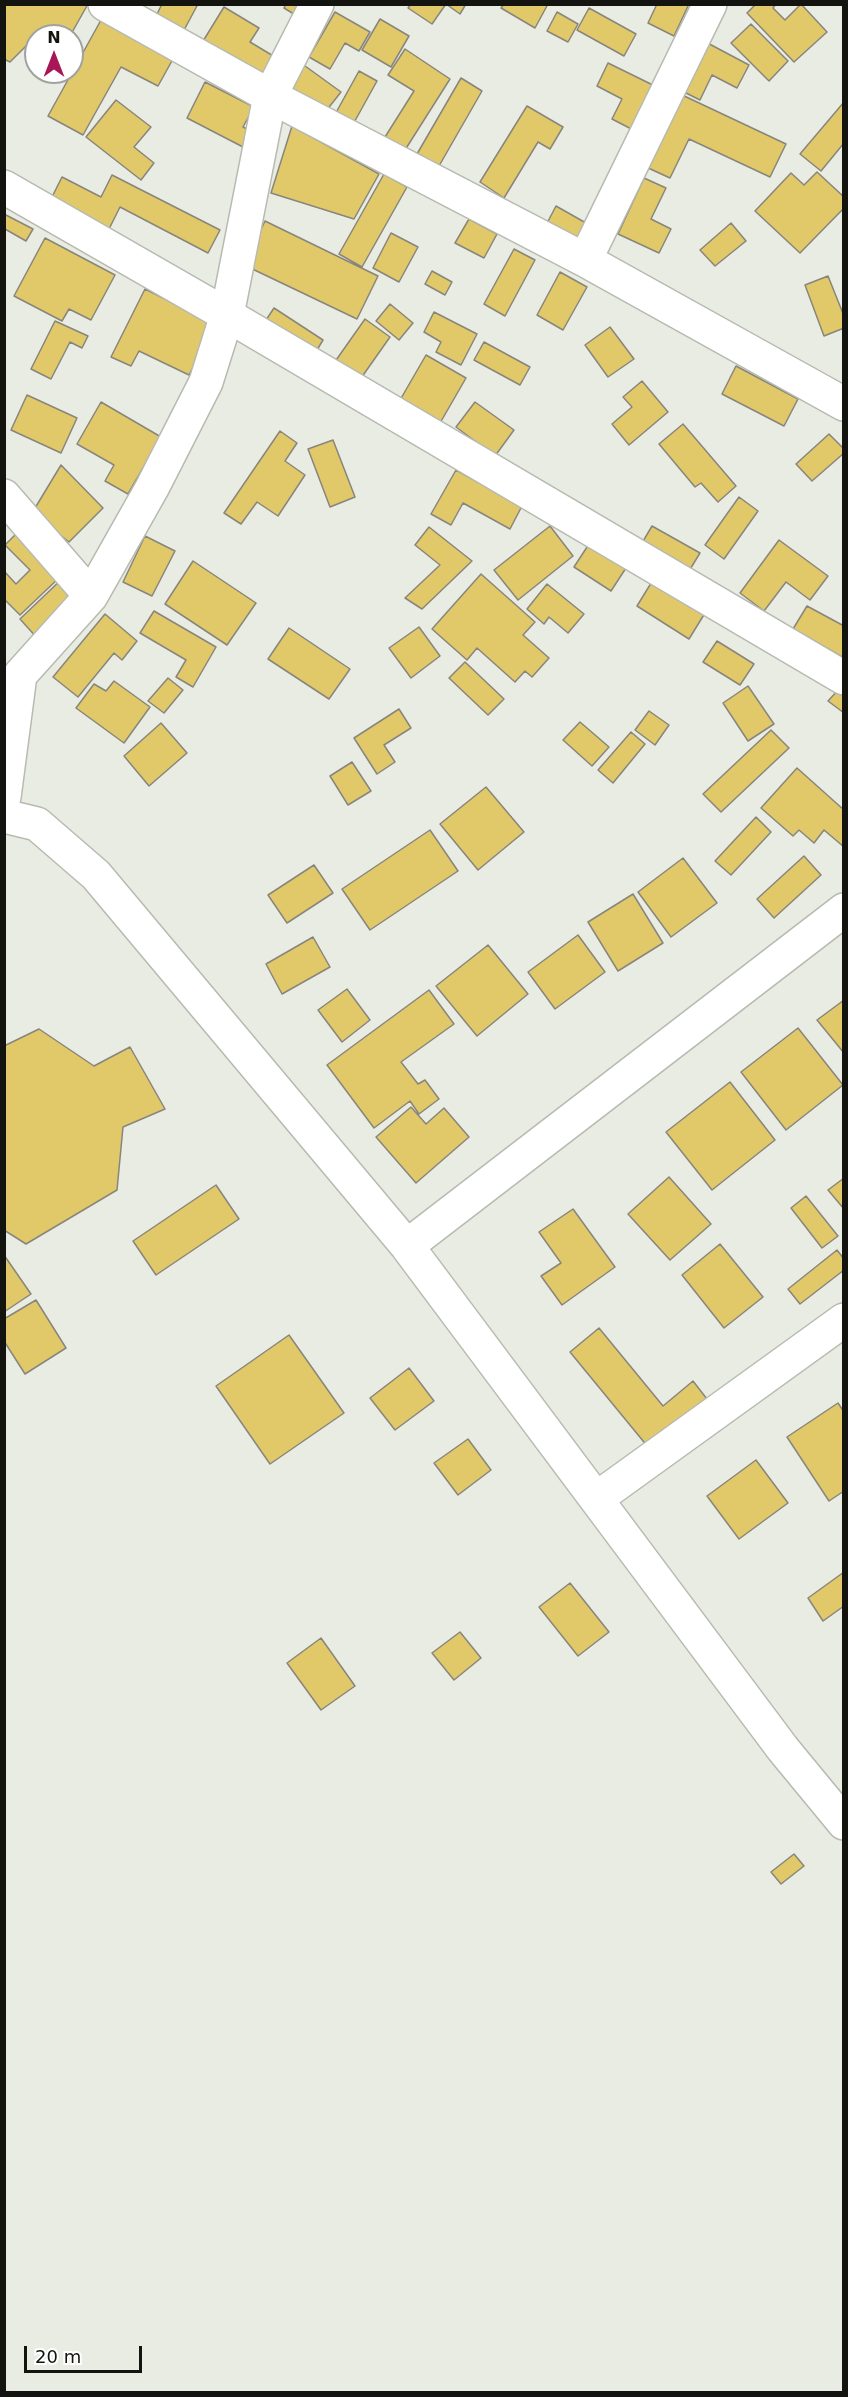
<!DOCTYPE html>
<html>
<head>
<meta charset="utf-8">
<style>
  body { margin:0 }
  #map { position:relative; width:848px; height:2397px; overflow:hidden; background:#e9ece2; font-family:"DejaVu Sans",sans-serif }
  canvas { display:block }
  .frame { position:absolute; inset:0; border:6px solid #131410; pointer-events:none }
  .north { position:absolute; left:24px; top:24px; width:60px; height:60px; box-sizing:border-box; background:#fff; border:2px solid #a1a19f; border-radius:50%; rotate:0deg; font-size:16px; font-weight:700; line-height:24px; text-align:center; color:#131410 }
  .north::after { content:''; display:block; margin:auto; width:21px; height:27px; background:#a71757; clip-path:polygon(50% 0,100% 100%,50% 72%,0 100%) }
  .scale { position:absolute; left:24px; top:2346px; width:118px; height:27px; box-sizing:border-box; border:3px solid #131410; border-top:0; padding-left:8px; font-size:18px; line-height:21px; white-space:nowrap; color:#131410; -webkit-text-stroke:4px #fff; paint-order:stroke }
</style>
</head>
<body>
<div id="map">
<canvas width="848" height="2397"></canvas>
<div class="frame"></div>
<div class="north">N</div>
<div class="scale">20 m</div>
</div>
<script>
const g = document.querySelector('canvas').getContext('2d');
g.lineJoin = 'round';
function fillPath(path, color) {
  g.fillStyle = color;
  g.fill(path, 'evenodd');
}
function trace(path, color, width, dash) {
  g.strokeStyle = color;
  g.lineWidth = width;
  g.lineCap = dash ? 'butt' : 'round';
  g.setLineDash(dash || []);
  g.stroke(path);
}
const building = new Path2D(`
  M 4,4 L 88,4 L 70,36 L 43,36 L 38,34 L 10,62 L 4,59 Z
  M 162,4 L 198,4 L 183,32 L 155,18 Z
  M 286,4 L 311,4 L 302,19 L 284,8 Z
  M 411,4 L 446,4 L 432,24 L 408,8 Z
  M 446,4 L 466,4 L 460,14 Z
  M 504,4 L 548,4 L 535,28 L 501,8 Z
  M 657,4 L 689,4 L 674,36 L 648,23 Z
  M 756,4 L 776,4 L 773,8 L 785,20 L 801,4 L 827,32 L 794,62 L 747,13 Z
  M 224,7 L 259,28 L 250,42 L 280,60 L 265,86 L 200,46 Z
  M 589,8 L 636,34 L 624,56 L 577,30 Z
  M 335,12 L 370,32 L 359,51 L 345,43 L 330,69 L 309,57 Z
  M 557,12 L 578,24 L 568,42 L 547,31 Z
  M 380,19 L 409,36 L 391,67 L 362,50 Z
  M 101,20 L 173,59 L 158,86 L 121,67 L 83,135 L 48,116 Z
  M 751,24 L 788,61 L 769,81 L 731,43 Z
  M 700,39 L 749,65 L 737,88 L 712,75 L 700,100 L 674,87 Z
  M 405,49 L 450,79 L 405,150 L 385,137 L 414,91 L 388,75 Z
  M 301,63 L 341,92 L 322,116 L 283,88 Z
  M 608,63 L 661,89 L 639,133 L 612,119 L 622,99 L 597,86 Z
  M 359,71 L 377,81 L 351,128 L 333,118 Z
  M 461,78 L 482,91 L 439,166 L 417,154 Z
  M 205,82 L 254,107 L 243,127 L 251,131 L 243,147 L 187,118 Z
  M 680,94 L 786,144 L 770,177 L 689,139 L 670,178 L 646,167 Z
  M 116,100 L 151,127 L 134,147 L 154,163 L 141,180 L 86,137 Z
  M 844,102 L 844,143 L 821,171 L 800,154 Z
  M 527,106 L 563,127 L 550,149 L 538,142 L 504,198 L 480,182 Z
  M 292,126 L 379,174 L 354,219 L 271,193 Z
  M 817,172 L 844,197 L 844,208 L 800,253 L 755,211 L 791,173 L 804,185 Z
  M 384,174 L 407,187 L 362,267 L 339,254 Z
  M 112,175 L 220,230 L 208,253 L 120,207 L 107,233 L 49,203 L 62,177 L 101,197 Z
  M 644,178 L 666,188 L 651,219 L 671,229 L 659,253 L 618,234 Z
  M 556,206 L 586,223 L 575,243 L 545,227 Z
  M 4,214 L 33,229 L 26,241 L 5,229 L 4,231 Z
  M 469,219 L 497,234 L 484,258 L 455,243 Z
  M 265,221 L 378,276 L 357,319 L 244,265 Z
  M 731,223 L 746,241 L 715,266 L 700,250 Z
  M 391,233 L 418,247 L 399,282 L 373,268 Z
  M 45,238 L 115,275 L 91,320 L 69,309 L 62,321 L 14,296 Z
  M 514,249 L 535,260 L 505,316 L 484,304 Z
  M 432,271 L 452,282 L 445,295 L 425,284 Z
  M 560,272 L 587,287 L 563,330 L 537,315 Z
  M 828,276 L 844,316 L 844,328 L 824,336 L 805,285 Z
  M 145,289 L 215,324 L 189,375 L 139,351 L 131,366 L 111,357 Z
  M 390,304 L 413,323 L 399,340 L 376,321 Z
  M 274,308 L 323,340 L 314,355 L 264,323 Z
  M 434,312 L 477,334 L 461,365 L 436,352 L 441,342 L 424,332 Z
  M 365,319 L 390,337 L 359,381 L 334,363 Z
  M 55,321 L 88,336 L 82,348 L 70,342 L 51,379 L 31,369 Z
  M 610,327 L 634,359 L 608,377 L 585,345 Z
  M 484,342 L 530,367 L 520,385 L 474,360 Z
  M 426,355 L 466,378 L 436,430 L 396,407 Z
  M 736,366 L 798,399 L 784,426 L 722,394 Z
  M 642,381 L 668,412 L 629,445 L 612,424 L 632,407 L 623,397 Z
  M 27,395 L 77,418 L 61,453 L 11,430 Z
  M 101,402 L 161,437 L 128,494 L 105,481 L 114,465 L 77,444 Z
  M 475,402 L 514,430 L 495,456 L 456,427 Z
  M 683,424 L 736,486 L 718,502 L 701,483 L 695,487 L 659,444 Z
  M 280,431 L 297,443 L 285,461 L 305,475 L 278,516 L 257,502 L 241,524 L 224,513 Z
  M 829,434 L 844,449 L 844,453 L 812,481 L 796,464 Z
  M 333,440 L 355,497 L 330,507 L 308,449 Z
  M 61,465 L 103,508 L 69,542 L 32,513 Z
  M 456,470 L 522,506 L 510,529 L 463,503 L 451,525 L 431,514 Z
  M 739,497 L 758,511 L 724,559 L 705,545 Z
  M 550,526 L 573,556 L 518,600 L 494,570 Z
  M 652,526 L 700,553 L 689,571 L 642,543 Z
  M 429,527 L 472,561 L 422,609 L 405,598 L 440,565 L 415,545 Z
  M 19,531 L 61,576 L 20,615 L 4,599 L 4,571 L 16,584 L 30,570 L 5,545 Z
  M 145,536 L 175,551 L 152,596 L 123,582 Z
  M 779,540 L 828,576 L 810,600 L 786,582 L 764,611 L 740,593 Z
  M 589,544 L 626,568 L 611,591 L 574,567 Z
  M 193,561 L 256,603 L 227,645 L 165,604 Z
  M 481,574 L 535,622 L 523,635 L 549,658 L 532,677 L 525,671 L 515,682 L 477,648 L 467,660 L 432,629 Z
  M 65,576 L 84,596 L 38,639 L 20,619 Z
  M 653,580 L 705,613 L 689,639 L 637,606 Z
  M 547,584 L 584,614 L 568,633 L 549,617 L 544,624 L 527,609 Z
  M 807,606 L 844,626 L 844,658 L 793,629 Z
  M 154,611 L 216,647 L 193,687 L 176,677 L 186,660 L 140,633 Z
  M 105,614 L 137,641 L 122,660 L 114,653 L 78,697 L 53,677 Z
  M 419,627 L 440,656 L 411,678 L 389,648 Z
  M 289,628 L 350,669 L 329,699 L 268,659 Z
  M 717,641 L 754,664 L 740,685 L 703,662 Z
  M 465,662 L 504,699 L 488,715 L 449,678 Z
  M 168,678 L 183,690 L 164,713 L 148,701 Z
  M 114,681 L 150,707 L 124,743 L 76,708 L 94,684 L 106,691 Z
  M 748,686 L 774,724 L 748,741 L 723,703 Z
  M 840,688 L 844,690 L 844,713 L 828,701 Z
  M 399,709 L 411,728 L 384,745 L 395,762 L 377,774 L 354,738 Z
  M 649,711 L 669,725 L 655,745 L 635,730 Z
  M 580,722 L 609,747 L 592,766 L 563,740 Z
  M 161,723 L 187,753 L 149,786 L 124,756 Z
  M 771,730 L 789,748 L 721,812 L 703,794 Z
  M 631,732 L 645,744 L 613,783 L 598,770 Z
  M 352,762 L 371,791 L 348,805 L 330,776 Z
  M 797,768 L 844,810 L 844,847 L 824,830 L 814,843 L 799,830 L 793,836 L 761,808 Z
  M 486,787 L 524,832 L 478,870 L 440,824 Z
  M 756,817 L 771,832 L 731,875 L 715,861 Z
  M 430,830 L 458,871 L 370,930 L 342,889 Z
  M 804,856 L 821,875 L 774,918 L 757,899 Z
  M 683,858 L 717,903 L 671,937 L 638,892 Z
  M 314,865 L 333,893 L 287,923 L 268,895 Z
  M 633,894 L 663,943 L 618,971 L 588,922 Z
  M 578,935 L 605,972 L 555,1009 L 528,972 Z
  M 313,937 L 330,967 L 282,994 L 266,964 Z
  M 488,945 L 528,994 L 477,1036 L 436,986 Z
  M 347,989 L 370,1020 L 342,1042 L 318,1010 Z
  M 429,990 L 454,1024 L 401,1062 L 418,1084 L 425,1080 L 439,1099 L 419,1114 L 410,1101 L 374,1128 L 327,1065 Z
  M 844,1000 L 844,1053 L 817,1020 Z
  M 798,1028 L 843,1085 L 786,1130 L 741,1072 Z
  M 39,1029 L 94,1066 L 130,1047 L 165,1109 L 123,1127 L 117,1190 L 26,1244 L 4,1230 L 4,1046 Z
  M 730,1082 L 775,1140 L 712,1190 L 666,1132 Z
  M 411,1107 L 426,1124 L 444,1108 L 469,1137 L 416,1183 L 376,1137 Z
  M 669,1177 L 711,1224 L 670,1260 L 628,1214 Z
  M 844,1178 L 844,1209 L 828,1190 Z
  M 216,1185 L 239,1219 L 156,1275 L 133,1241 Z
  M 806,1196 L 838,1236 L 822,1248 L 791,1208 Z
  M 573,1209 L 615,1267 L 562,1305 L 541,1276 L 561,1263 L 539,1232 Z
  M 720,1244 L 763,1297 L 724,1328 L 682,1275 Z
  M 837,1250 L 844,1259 L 844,1270 L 800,1304 L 788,1289 Z
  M 4,1255 L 31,1294 L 4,1312 Z
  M 36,1300 L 66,1348 L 25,1374 L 4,1341 L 4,1319 Z
  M 599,1328 L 663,1406 L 693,1381 L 707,1399 L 648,1447 L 570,1352 Z
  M 289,1335 L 344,1413 L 270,1464 L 216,1386 Z
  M 409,1368 L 434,1401 L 395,1430 L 370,1398 Z
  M 838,1403 L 844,1412 L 844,1491 L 829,1501 L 787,1437 Z
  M 468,1439 L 491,1470 L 458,1495 L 434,1463 Z
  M 756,1460 L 788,1503 L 739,1539 L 707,1496 Z
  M 844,1572 L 844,1606 L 823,1621 L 808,1598 Z
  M 570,1583 L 609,1632 L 578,1656 L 539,1607 Z
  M 460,1632 L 481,1658 L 454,1680 L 432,1653 Z
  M 321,1638 L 355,1686 L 321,1710 L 287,1663 Z
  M 794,1854 L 804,1866 L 781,1884 L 771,1872 Z`);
fillPath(building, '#e1c969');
trace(building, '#88857c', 1.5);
const street = new Path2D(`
  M 105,4 L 270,96 L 585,260 L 844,404
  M 4,187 L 227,315 L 844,678
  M 585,260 L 710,4
  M 4,496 L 91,596
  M 4,797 L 20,675 L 91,596 L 152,488 L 206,382 L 227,315 L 270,96 L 317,4
  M 4,816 L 37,824 L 96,875 L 407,1246 L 783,1749 L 844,1823
  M 407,1246 L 844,910
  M 596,1499 L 844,1320`);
trace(street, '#b7bab0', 36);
trace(street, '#fff', 33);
</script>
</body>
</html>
